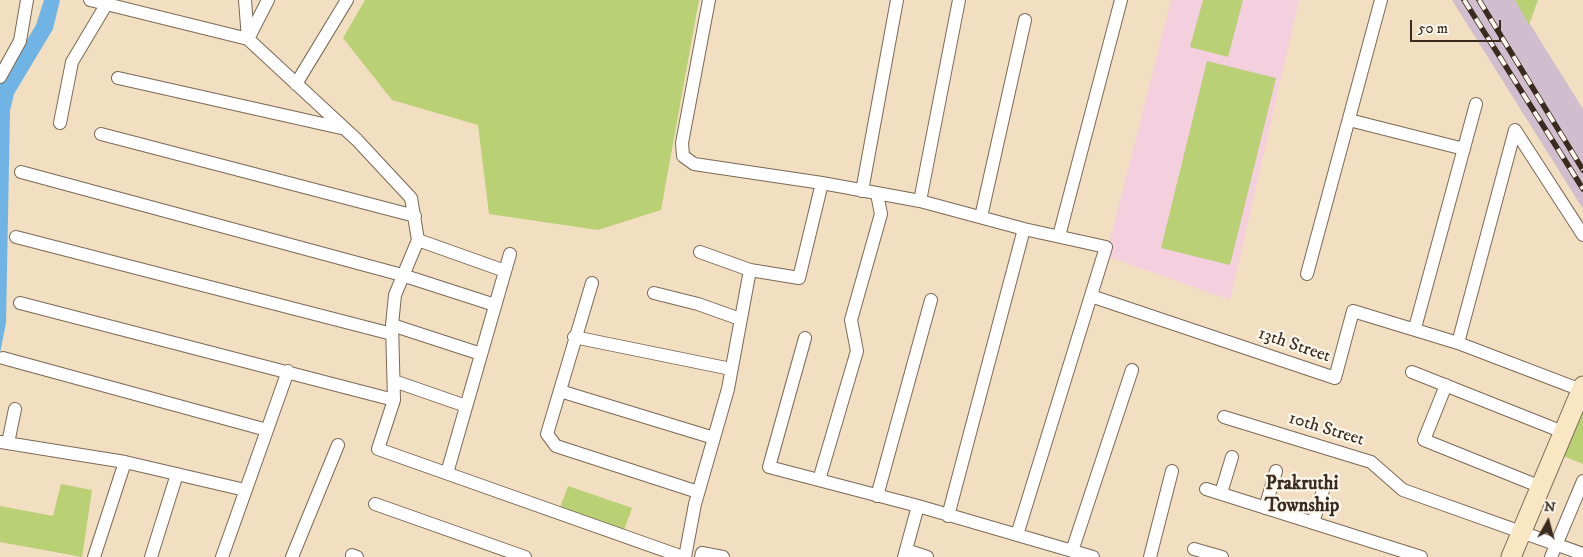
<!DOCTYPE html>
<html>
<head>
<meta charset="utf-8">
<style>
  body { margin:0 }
  #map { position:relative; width:1583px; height:557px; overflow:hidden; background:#f2dec0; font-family:"IM FELL DW Pica",serif }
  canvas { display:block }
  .north { position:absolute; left:1523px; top:497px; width:50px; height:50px; -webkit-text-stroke:4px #fbf7ec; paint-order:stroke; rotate:7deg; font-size:14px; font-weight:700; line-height:20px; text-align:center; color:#3b2a1e }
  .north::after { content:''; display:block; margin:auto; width:18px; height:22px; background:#3b2a1e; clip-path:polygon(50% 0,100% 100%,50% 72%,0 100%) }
  .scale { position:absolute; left:1410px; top:20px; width:91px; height:22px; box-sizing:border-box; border:2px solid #3b2a1e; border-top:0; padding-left:6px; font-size:15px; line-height:18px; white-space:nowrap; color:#3b2a1e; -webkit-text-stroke:4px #fbf7ec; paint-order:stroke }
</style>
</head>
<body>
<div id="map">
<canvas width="1583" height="557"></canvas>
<div class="north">N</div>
<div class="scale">50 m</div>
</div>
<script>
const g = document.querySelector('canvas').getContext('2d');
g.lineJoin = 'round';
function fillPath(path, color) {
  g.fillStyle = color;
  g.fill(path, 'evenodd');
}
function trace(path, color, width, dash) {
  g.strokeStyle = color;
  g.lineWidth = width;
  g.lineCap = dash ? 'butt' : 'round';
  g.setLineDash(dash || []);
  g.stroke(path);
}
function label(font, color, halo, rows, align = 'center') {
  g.font = font + ' "IM FELL DW Pica",serif';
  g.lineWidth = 4.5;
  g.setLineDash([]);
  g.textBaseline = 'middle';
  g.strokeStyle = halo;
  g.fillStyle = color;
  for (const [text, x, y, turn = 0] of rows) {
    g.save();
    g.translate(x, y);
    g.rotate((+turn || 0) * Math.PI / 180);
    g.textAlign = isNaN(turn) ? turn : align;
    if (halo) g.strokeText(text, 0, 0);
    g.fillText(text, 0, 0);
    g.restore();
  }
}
fillPath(new Path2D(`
  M 1171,0 L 1299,0 L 1230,300 L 1106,256 Z`), '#f4cfdd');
fillPath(new Path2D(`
  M 1452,0 L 1515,0 L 1583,109 L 1583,209 Z`), '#d0bdcd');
fillPath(new Path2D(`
  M 365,0 L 699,0 L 661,210 L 598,230 L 489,214 L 478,125 L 392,100 L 343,38 Z
  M 1203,0 L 1243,0 L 1228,57 L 1190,47 Z
  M 1515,0 L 1538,0 L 1529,25 Z
  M 1207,61 L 1276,78 L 1230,265 L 1161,248 Z
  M 1583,403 L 1583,464 L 1561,455 Z
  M 61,484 L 92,490 L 82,557 L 0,542 L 0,506 L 53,516 Z
  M 568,486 L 632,508 L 624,530 L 560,508 Z`), '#b9d075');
fillPath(new Path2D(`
  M 44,0 L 60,0 L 53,29 L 14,94 L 10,111 L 6,323 L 0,353 L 0,84 L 36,25 Z`), '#70b4e6');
const street = new Path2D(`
  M 90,0 L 248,39 L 357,140 L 411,198 L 418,240 L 395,295 L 392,325 L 394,400 L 378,449 L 683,557
  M 245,0 L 248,39
  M 709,0 L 682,143 L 683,156 L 694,164 L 822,183
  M 248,39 L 268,0
  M 0,77 L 20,41 L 27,0
  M 118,78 L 341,128
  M 296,84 L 347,0
  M 1349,120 L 1464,149
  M 60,123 L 72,62 L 106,5
  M 101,134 L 415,216
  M 21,172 L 402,275 L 495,305
  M 862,191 L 897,0
  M 920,201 L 959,0
  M 981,217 L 1025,20
  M 1059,236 L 1121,0
  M 16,237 L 392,334
  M 418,240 L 505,271
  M 700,252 L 750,270 L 799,278 L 822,183 L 920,201 L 1024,229 L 1106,247 L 1017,535
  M 1307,274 L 1381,0
  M 592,283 L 547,434 L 556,446 L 698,492
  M 654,293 L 698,304 L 740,319
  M 1091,296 L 1335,378 L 1353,311 L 1458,343 L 1581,390
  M 20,303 L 394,400
  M 392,325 L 481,354
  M 1415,328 L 1476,104
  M 574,337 L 731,369
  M 805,338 L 769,467 L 918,506 L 1093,557
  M 1458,343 L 1515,130 L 1583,235
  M 3,358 L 267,430
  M 1412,372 L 1563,432
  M 394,381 L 466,406
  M 1446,385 L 1424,440 L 1541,487
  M 560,391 L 714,438
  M 1224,417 L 1371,462 L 1403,490 L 1583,554
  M 0,442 L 125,462 L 245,490
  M 8,443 L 15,409
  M 447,473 L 510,254
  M 819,480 L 857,351 L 851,320 L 881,214 L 877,194
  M 1206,489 L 1421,557
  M 1221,493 L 1232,457
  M 877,496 L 931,300
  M 375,504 L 525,557
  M 1265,508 L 1276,471
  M 948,516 L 1024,229
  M 1313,523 L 1324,487
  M 1194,549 L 1222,557
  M 906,550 L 927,557
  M 1072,551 L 1132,370
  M 352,555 L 357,557
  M 94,557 L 125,462
  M 151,557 L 177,474
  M 222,557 L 288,371
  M 292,557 L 338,445
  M 685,557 L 695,504 L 728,389 L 750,270
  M 701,557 L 702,553 L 723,557
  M 904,557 L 918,506
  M 1150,557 L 1172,471
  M 1551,557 L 1583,481`);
const secondary = new Path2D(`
  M 1511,557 L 1583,386`);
trace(street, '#7b6957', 14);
trace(secondary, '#7b6957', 21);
trace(street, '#fff', 12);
trace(secondary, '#f9e7c3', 19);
const rail = new Path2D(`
  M 1464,0 L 1583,189
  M 1479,0 L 1583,170`);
trace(rail, '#3b2a1e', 5.5);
trace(rail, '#fbf7ec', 4, [11]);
label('18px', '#3b2a1e', '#fbf7ec', [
  ["13th Street",1294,346,19],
  ["10th Street",1326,430,17]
]);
label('bold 19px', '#3b2a1e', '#fbf7ec', [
  ["Prakruthi",1302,485],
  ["Township",1302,507]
]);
</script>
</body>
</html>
